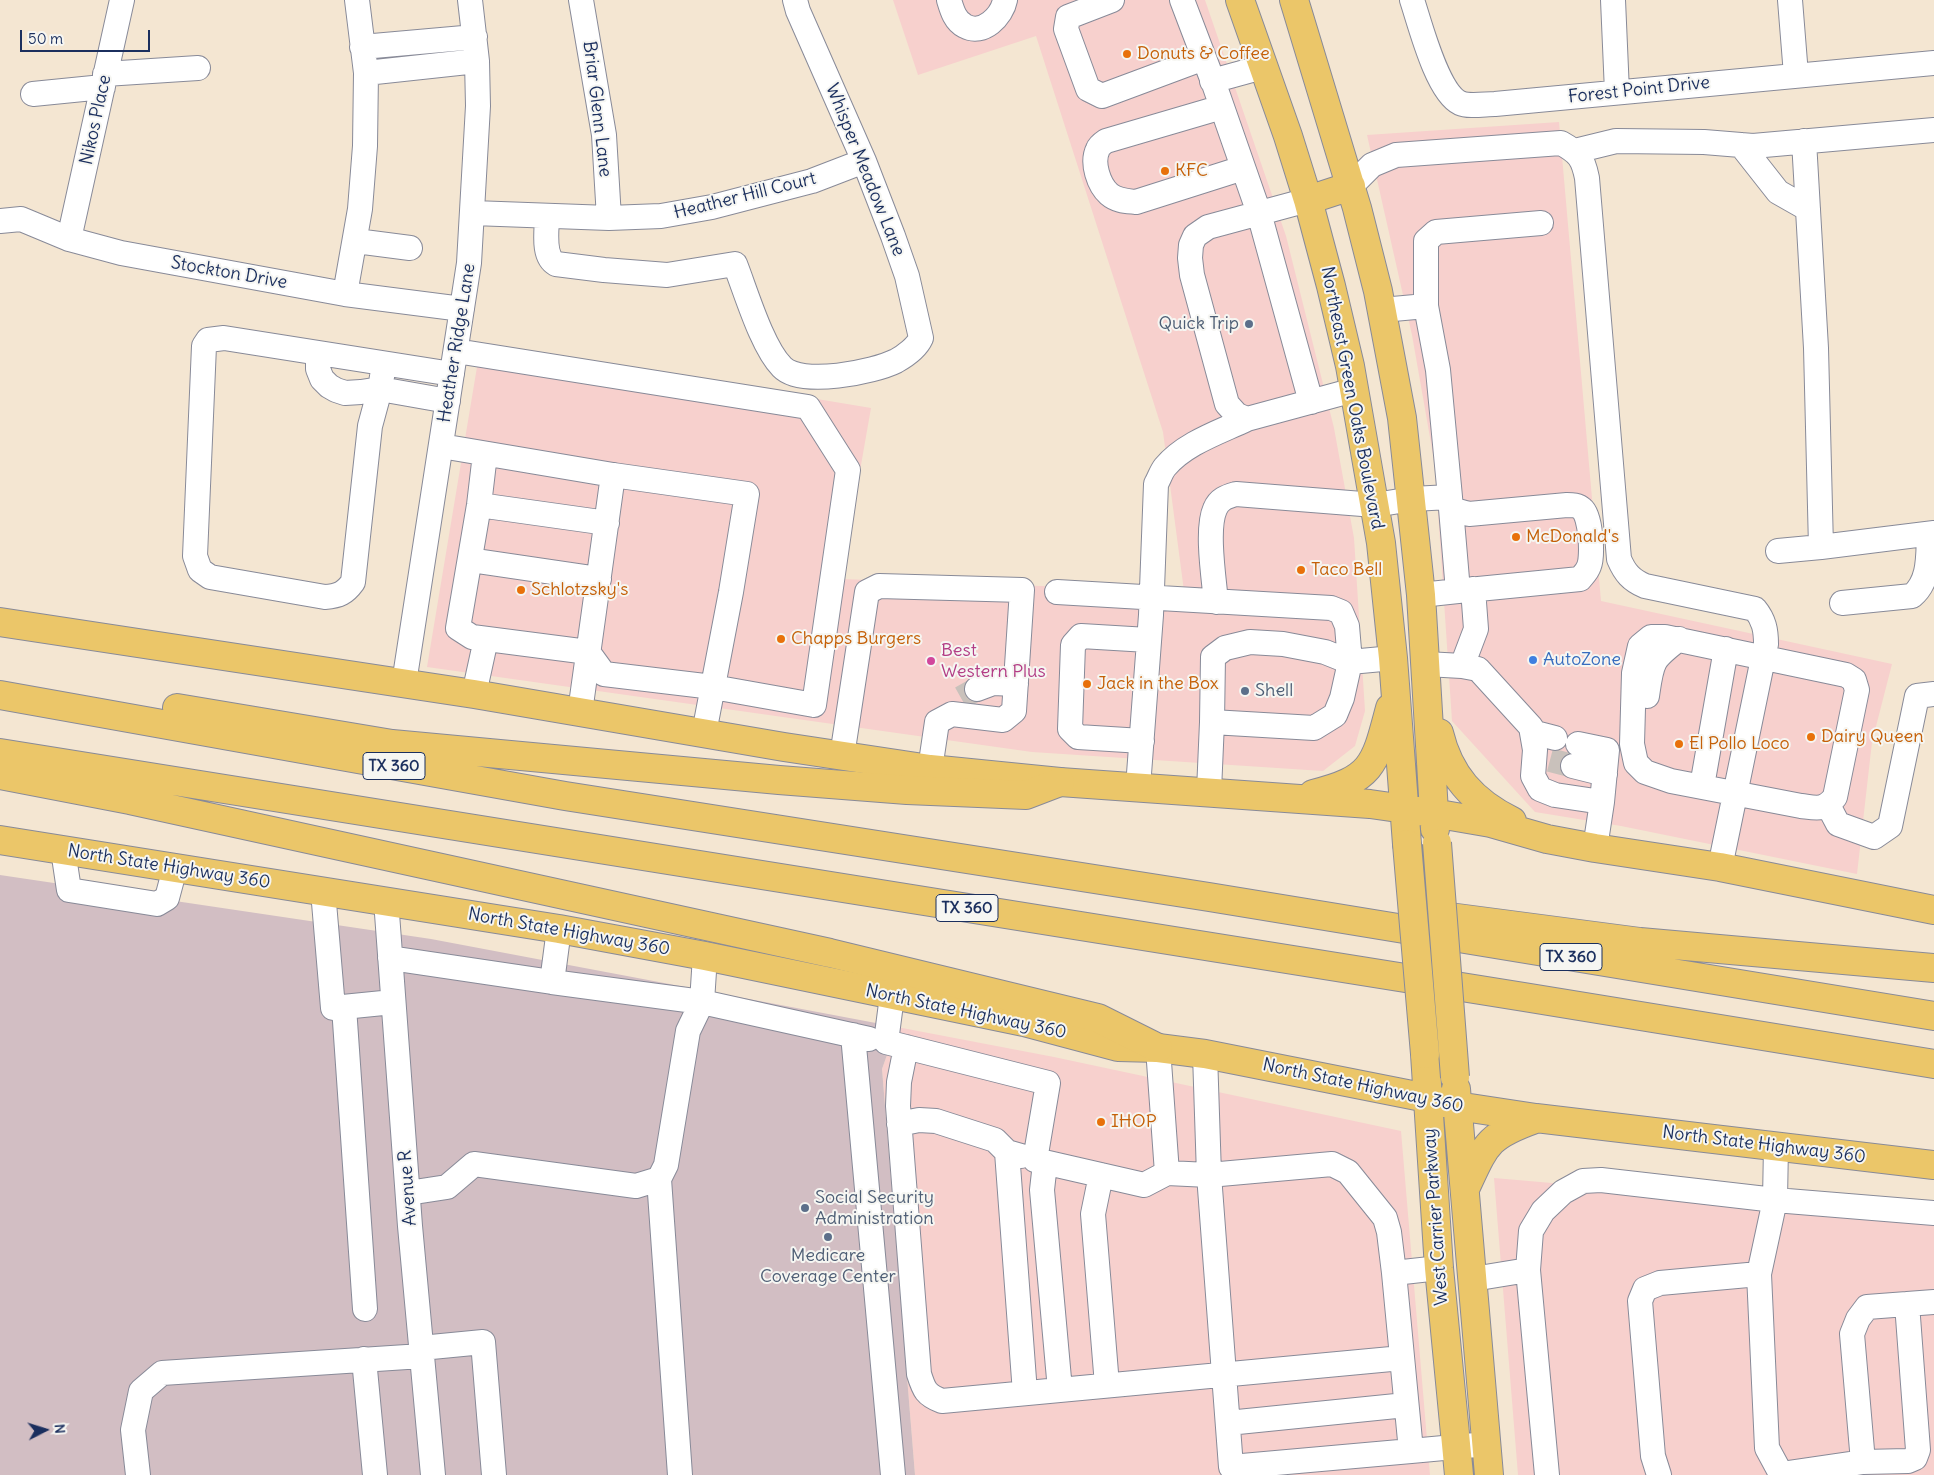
<!DOCTYPE html>
<html>
<head>
<meta charset="utf-8">
<style>
  body { margin:0 }
  #map { position:relative; width:1934px; height:1475px; overflow:hidden; background:#f4e6d2; font-family:Delius,sans-serif }
  canvas { display:block }
  .north { position:absolute; left:20px; top:1405px; width:50px; height:50px; -webkit-text-stroke:4px #f6f6f2; paint-order:stroke; rotate:85deg; font-size:14px; font-weight:700; line-height:20px; text-align:center; color:#1b2f5e }
  .north::after { content:''; display:block; margin:auto; width:18px; height:22px; background:#1b2f5e; clip-path:polygon(50% 0,100% 100%,50% 72%,0 100%) }
  .scale { position:absolute; left:20px; top:30px; width:130px; height:22px; box-sizing:border-box; border:2px solid #1b2f5e; border-top:0; padding-left:6px; font-size:15px; line-height:18px; white-space:nowrap; color:#1b2f5e; -webkit-text-stroke:4px #f6f6f2; paint-order:stroke }
</style>
</head>
<body>
<div id="map">
<canvas width="1934" height="1475"></canvas>
<div class="north">N</div>
<div class="scale">50 m</div>
</div>
<script>
const g = document.querySelector('canvas').getContext('2d');
g.lineJoin = 'round';
function fillPath(path, color) {
  g.fillStyle = color;
  g.fill(path, 'evenodd');
}
function trace(path, color, width, dash) {
  g.strokeStyle = color;
  g.lineWidth = width;
  g.lineCap = dash ? 'butt' : 'round';
  g.setLineDash(dash || []);
  g.stroke(path);
}
function label(font, color, halo, rows, align = 'center') {
  g.font = font + ' Delius,sans-serif';
  g.lineWidth = 4;
  g.setLineDash([]);
  g.textBaseline = 'middle';
  g.strokeStyle = halo;
  g.fillStyle = color;
  for (const [text, x, y, turn = 0] of rows) {
    g.save();
    g.translate(x, y);
    g.rotate((+turn || 0) * Math.PI / 180);
    g.textAlign = isNaN(turn) ? turn : align;
    if (halo) g.strokeText(text, 0, 0);
    g.fillText(text, 0, 0);
    g.restore();
  }
}
fillPath(new Path2D(`
  M 893,0 L 1205,0 L 1286,236 L 1334,428 L 1354,538 L 1365,711 L 1355,746 L 1323,771 L 1032,752 L 427,667 L 481,343 L 871,408 L 841,579 L 1184,591 L 1163,432 L 1036,36 L 918,75 Z
  M 1559,122 L 1601,601 L 1892,664 L 1872,742 L 1857,874 L 1621,826 L 1535,812 L 1452,721 L 1435,466 L 1412,335 L 1367,135 Z
  M 897,1027 L 1054,1057 L 1401,1131 L 1430,1475 L 915,1475 L 882,1069 Z
  M 1494,1178 L 1934,1216 L 1934,1475 L 1518,1475 Z`), '#f7d0cd');
fillPath(new Path2D(`
  M 0,875 L 431,939 L 897,1027 L 882,1069 L 915,1475 L 0,1475 Z`), '#d2bec3');
trace(new Path2D(`
  M 961,698 L 977,689
  M 1550,760 L 1573,766`), '#c9c1bb', 24, [24, 12]);
const minor = new Path2D(`
  M 581,0 L 604,135 L 609,218
  M 949,0 C 952,10 955,21 965,26 C 983,36 1002,16 1005,0
  M 1112,0 L 1068,17 L 1066,29 L 1088,89 L 1102,96 L 1204,58
  M 1182,0 L 1214,84 L 1259,213 L 1311,402
  M 1412,0 C 1420,24 1437,92 1460,103 C 1469,107 1485,104 1495,104 L 1934,63
  M 1613,0 L 1617,92
  M 1790,0 L 1796,75
  M 362,47 L 475,37
  M 366,73 L 477,61
  M 105,74 L 198,68
  M 1212,81 L 1263,67
  M 33,94 L 103,87
  M 1222,107 L 1106,141 C 1103,143 1099,146 1098,149 C 1091,163 1099,185 1109,194 C 1117,201 1127,201 1136,202 L 1243,168
  M 1804,141 L 1816,348 L 1821,547 L 1934,533
  M 1741,145 L 1778,192 L 1808,209
  M 1575,151 L 1616,141 L 1704,142 L 1753,146 L 1934,130
  M 1351,186 L 1372,165 L 1396,155 L 1561,143 C 1579,153 1583,158 1587,178 L 1619,559 C 1625,573 1631,580 1645,586 L 1755,609 C 1764,620 1766,630 1766,644 L 1720,867
  M 1308,200 L 1208,227 L 1195,236 L 1191,245 L 1190,258 L 1192,275 L 1227,404 L 1237,415 L 1247,419 L 1354,390
  M 473,213 L 609,218 L 661,216 L 712,207 L 812,181 L 864,161
  M 547,216 C 547,230 542,256 556,264 L 604,270 L 667,275 L 735,264 C 746,292 762,347 782,367 C 801,387 874,372 896,361 C 905,356 917,347 921,338 L 907,276 L 893,236 L 864,161 L 798,11 L 795,0
  M 0,221 L 21,219 L 69,239 L 121,253 L 345,294 L 462,309
  M 69,239 L 122,0
  M 356,241 L 410,248
  M 345,294 L 360,209 L 365,146 L 366,73 L 357,0
  M 1426,306 L 1438,370 L 1450,497
  M 1382,310 L 1426,306 L 1426,241 L 1436,232 L 1541,223
  M 456,351 L 808,407 L 848,470 L 814,705 L 713,687 L 604,674 L 588,652 L 472,637 L 458,628 L 479,505 L 485,454
  M 318,354 L 318,369 L 322,379 L 329,386 L 336,390 L 345,393 L 361,392 L 380,389 L 448,401
  M 384,364 L 380,389 L 370,426 L 353,582 C 345,593 339,596 325,597 L 210,577 L 200,570 L 195,556 L 204,346 L 208,340 L 224,338 L 452,374
  M 441,446 L 613,475 L 747,494 L 731,592 L 704,733
  M 479,505 L 607,523
  M 1451,509 L 1469,514 L 1567,505 C 1572,505 1578,505 1582,509 C 1591,516 1593,556 1589,566 C 1587,572 1583,575 1580,579 L 1458,591
  M 1778,551 L 1821,547
  M 470,560 L 599,579
  M 1057,592 L 1331,608 L 1341,612 L 1347,626 L 1350,662 L 1325,652 L 1283,644 L 1250,642 L 1225,648 L 1213,657 L 1212,722
  M 1216,602 C 1214,579 1206,529 1215,509 C 1219,499 1226,497 1236,494 L 1375,505 L 1412,499 L 1450,497 L 1458,591 L 1421,595
  M 1842,603 L 1912,596 C 1930,581 1928,556 1929,535
  M 1651,637 L 1665,637 L 1846,675 L 1854,680 L 1857,690 L 1835,797 C 1824,811 1817,808 1801,806 L 1671,781 L 1645,772 L 1636,763 L 1632,744 L 1634,673 L 1640,646 Z
  M 1426,664 L 1462,666 L 1476,629 L 1473,589
  M 1462,666 L 1478,669 L 1531,727 L 1535,750 L 1533,776 L 1540,789 L 1555,795 L 1602,802 L 1595,848
  M 404,683 L 469,263 L 478,106 L 477,61 L 470,0
  M 977,689 L 993,683 L 1016,684
  M 474,694 L 486,639
  M 1647,696 C 1652,662 1651,660 1679,639
  M 580,712 L 613,475
  M 1532,732 L 1555,738
  M 1142,741 L 1078,737 L 1070,729 L 1073,645 L 1081,636 L 1148,640
  M 1578,744 L 1607,750 L 1602,802
  M 842,756 L 867,592 L 879,586 L 1022,590 L 1014,711 L 1003,720 L 952,714 L 937,722 L 930,769
  M 1573,766 L 1605,774
  M 1702,786 L 1726,649
  M 1138,787 L 1151,615 L 1156,484 C 1159,479 1161,472 1165,467 C 1185,443 1220,432 1247,419
  M 1209,791 L 1212,722 L 1314,728 L 1335,715 L 1342,698 L 1350,662 L 1393,658
  M 1828,805 L 1838,824 L 1874,837 L 1890,826 L 1917,696 L 1934,694
  M 63,850 L 69,890 L 157,904 L 167,898 L 175,868
  M 323,891 L 333,1008 L 393,1002
  M 386,900 L 410,1226 L 433,1475
  M 705,956 L 702,1002 L 869,1039
  M 390,958 L 552,982
  M 892,996 L 886,1042 L 1048,1083 L 1035,1160 L 1144,1185 L 1167,1173
  M 344,1007 L 365,1309
  M 853,1035 L 893,1475
  M 906,1047 L 899,1082 L 898,1106 L 919,1374 C 924,1390 926,1395 942,1401 L 1402,1358
  M 1158,1048 L 1167,1173 L 1209,1175 L 1205,1054
  M 899,1124 L 919,1120 L 936,1121 L 995,1140 L 1007,1152 L 1021,1156
  M 1776,1146 L 1775,1200 L 1934,1213
  M 1007,1152 L 1025,1393
  M 1045,1163 L 1042,1190 L 1060,1390
  M 1101,1175 L 1093,1214 L 1107,1385
  M 659,1179 L 680,1475
  M 408,1193 L 447,1187 L 474,1164 L 636,1186 L 659,1179 L 666,1165 L 688,1031 L 702,1002 L 552,982 L 559,929
  M 1528,1270 L 1547,1475
  M 1394,1273 L 1411,1451 L 1487,1444
  M 1759,1274 L 1767,1448 L 1781,1474 L 1863,1462 L 1852,1334 L 1858,1319 L 1867,1307 L 1934,1302
  M 1473,1279 L 1528,1270 L 1531,1231 L 1543,1211 L 1563,1192 L 1583,1181 L 1601,1180 L 1775,1200 L 1759,1274 L 1660,1283 L 1645,1289 L 1640,1301 L 1653,1456 L 1659,1475
  M 421,1348 L 483,1342 L 494,1475
  M 364,1359 L 375,1475
  M 1228,1423 L 1406,1405
  M 1411,1451 L 1231,1467 L 1209,1175 L 1332,1164 L 1348,1172 L 1385,1218 L 1389,1232 L 1394,1273 L 1439,1268
  M 1863,1462 L 1908,1461 L 1915,1458 L 1918,1450 L 1907,1304
  M 138,1475 L 133,1430 L 141,1391 L 162,1373 L 422,1356`);
const major = new Path2D(`
  M 1240,0 L 1288,136 L 1308,200 L 1331,286 L 1350,366 L 1381,543 L 1393,658 L 1407,844
  M 1294,0 L 1357,208 L 1378,291 L 1402,418 L 1421,595 L 1435,829
  M 1308,200 L 1351,186
  M 0,622 L 474,694 L 784,747 L 930,769 L 1060,782 L 1370,804 L 1433,813 L 1491,823 L 1547,839 L 1595,848 L 1720,867 L 1934,910
  M 1439,733 C 1449,775 1473,802 1512,821
  M 1313,794 C 1373,779 1375,765 1390,708
  M 0,840 L 559,929 L 705,956 L 1024,1022 L 1118,1047 L 1158,1048 L 1205,1054 L 1427,1098 L 1457,1106 L 1536,1118 L 1934,1165
  M 1425,1054 L 1439,1268 L 1459,1475
  M 1456,1089 L 1489,1475
  M 1465,1189 C 1486,1144 1487,1136 1535,1119`);
const highway = new Path2D(`
  M 0,695 L 565,796 L 1209,897 L 1934,1016
  M 177,708 L 392,744 L 779,780 L 907,790 L 1026,795 L 1060,782
  M 0,753 L 1524,997 L 1934,1064
  M 0,775 L 130,800 L 830,953 L 1098,1018 L 1158,1048
  M 1419,913 L 1640,942 L 1934,968`);
trace(minor, '#888a98', 26);
trace(major, '#888a98', 30);
trace(highway, '#888a98', 30);
trace(minor, '#fff', 24);
trace(major, '#ebc669', 28);
trace(highway, '#ebc669', 28);
const majorBridge = new Path2D(`
  M 1437,843 L 1455,1077
  M 1407,844 L 1425,1054`);
trace(majorBridge, '#888a98', 30, []);
trace(majorBridge, '#ebc669', 28);
for (const [x, y, r, color] of [
  [1127,54,5,"#e8710a"],
  [1165,171,5,"#e8710a"],
  [1249,324,5,"#5c6f8a"],
  [1516,537,5,"#e8710a"],
  [1301,570,5,"#e8710a"],
  [521,590,5,"#e8710a"],
  [781,639,5,"#e8710a"],
  [1533,660,5,"#3f7fe0"],
  [931,661,5,"#d1479c"],
  [1087,684,5,"#e8710a"],
  [1245,691,5,"#5c6f8a"],
  [1811,737,5,"#e8710a"],
  [1679,744,5,"#e8710a"],
  [1101,1122,5,"#e8710a"],
  [805,1208,5,"#5c6f8a"],
  [828,1237,5,"#5c6f8a"]
]) {
  const dot = new Path2D();
  dot.arc(x, y, r, 0, 2 * Math.PI);
  g.fillStyle = color;
  g.fill(dot);
  trace(dot, '#f6f6f2', 2);
}
for (const [x, y, w] of [
  [394,766,62],
  [967,908,62],
  [1571,957,62]
]) {
  const box = new Path2D();
  box.roundRect(x - w / 2, y - 13.5, w, 27, 4);
  g.fillStyle = '#f6f6f2';
  g.fill(box);
  trace(box, '#1b2f5e', 1);
}
label('bold 16px', '#1b2f5e', null, [
  ["TX 360",394,766],
  ["TX 360",967,908],
  ["TX 360",1571,957]
]);
label('18px', '#c56008', '#f6f6f2', [
  ["Donuts & Coffee",1137,54],
  ["KFC",1175,171],
  ["McDonald's",1526,537],
  ["Taco Bell",1311,570],
  ["Schlotzsky's",531,590],
  ["Chapps Burgers",791,639],
  ["Jack in the Box",1097,684],
  ["Dairy Queen",1821,737],
  ["El Pollo Loco",1689,744],
  ["IHOP",1111,1122]
], 'left');
label('18px', '#1b2f5e', '#f6f6f2', [
  ["Forest Point Drive",1639,90,-6],
  ["Briar Glenn Lane",597,109,83],
  ["Nikos Place",96,120,-78],
  ["Whisper Meadow Lane",865,170,68],
  ["Heather Hill Court",745,196,-14],
  ["Stockton Drive",229,273,10],
  ["Heather Ridge Lane",457,343,-81],
  ["Northeast Green Oaks Boulevard",1352,398,79],
  ["North State Highway 360",169,867,9],
  ["North State Highway 360",569,932,10],
  ["North State Highway 360",966,1012,12],
  ["North State Highway 360",1363,1086,12],
  ["North State Highway 360",1764,1145,7],
  ["Avenue R",408,1188,-94],
  ["West Carrier Parkway",1436,1217,-94]
]);
label('18px', '#4e5e75', '#f6f6f2', [
  ["Quick Trip",1239,324,"right"],
  ["Shell",1255,691],
  ["Social Security",815,1198],
  ["Administration",815,1219],
  ["Medicare",828,1256,"center"],
  ["Coverage Center",828,1277,"center"]
], 'left');
label('18px', '#b23c85', '#f6f6f2', [
  ["Best",941,651],
  ["Western Plus",941,672]
], 'left');
label('18px', '#366cbe', '#f6f6f2', [
  ["AutoZone",1543,660]
], 'left');
</script>
</body>
</html>
